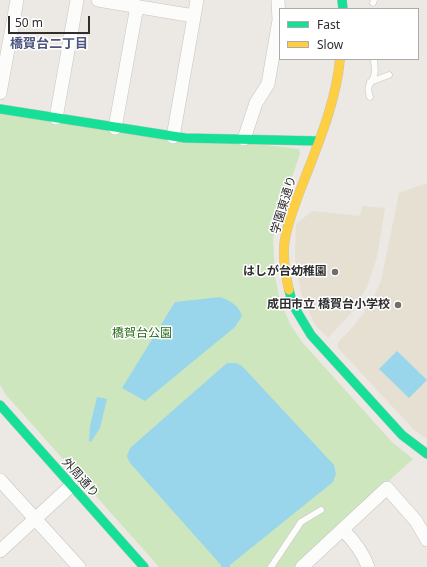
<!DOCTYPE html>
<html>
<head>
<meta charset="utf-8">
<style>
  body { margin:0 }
  #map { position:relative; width:427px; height:567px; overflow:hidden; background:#ece8e4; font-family:"Noto Sans",sans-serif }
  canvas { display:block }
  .legend { position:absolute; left:279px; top:8px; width:140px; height:52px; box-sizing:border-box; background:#fff; border:1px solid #ababab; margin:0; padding:5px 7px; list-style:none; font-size:12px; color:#2e2e2e }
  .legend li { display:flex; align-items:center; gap:8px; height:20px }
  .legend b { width:20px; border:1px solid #ababab }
  .scale { position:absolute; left:8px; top:16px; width:82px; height:18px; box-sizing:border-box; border:2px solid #2e2e2e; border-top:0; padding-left:5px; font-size:12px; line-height:14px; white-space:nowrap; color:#2e2e2e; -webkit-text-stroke:3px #fff; paint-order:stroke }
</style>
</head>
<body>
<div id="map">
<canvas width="427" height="567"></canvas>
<ul class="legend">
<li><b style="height:5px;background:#16e098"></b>Fast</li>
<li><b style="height:5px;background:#ffcf43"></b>Slow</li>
</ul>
<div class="scale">50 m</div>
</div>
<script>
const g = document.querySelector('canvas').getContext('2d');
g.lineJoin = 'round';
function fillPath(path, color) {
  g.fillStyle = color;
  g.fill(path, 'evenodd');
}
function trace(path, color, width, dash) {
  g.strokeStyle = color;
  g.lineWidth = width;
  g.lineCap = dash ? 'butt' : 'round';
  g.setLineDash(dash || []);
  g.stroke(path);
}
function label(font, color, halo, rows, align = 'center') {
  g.font = font + ' "Noto Sans","Noto Sans JP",sans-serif';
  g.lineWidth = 3;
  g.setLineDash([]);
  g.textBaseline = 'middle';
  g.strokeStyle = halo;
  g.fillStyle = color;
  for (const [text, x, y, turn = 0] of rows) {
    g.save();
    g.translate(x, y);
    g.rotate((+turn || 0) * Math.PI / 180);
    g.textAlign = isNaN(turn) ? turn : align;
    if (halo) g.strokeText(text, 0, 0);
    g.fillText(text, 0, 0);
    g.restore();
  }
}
fillPath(new Path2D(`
  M 427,183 L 427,439 L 414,430 L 403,418 L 338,348 L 338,342 L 351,329 L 363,314 L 374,296 L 381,281 L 399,193 Z
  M 362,206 L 385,208 L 377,257 L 367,287 L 354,310 L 328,338 L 315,325 L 301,293 L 295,257 L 296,224 L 312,211 L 360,216 Z`), '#e6e0d3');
fillPath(new Path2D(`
  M 0,113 L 299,149 L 300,154 L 281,209 L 273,238 L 275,277 L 280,300 L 290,324 L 302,342 L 392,442 L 413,459 L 294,567 L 159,567 L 6,395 L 0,385 Z`), '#cee6be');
fillPath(new Path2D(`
  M 220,297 C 230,301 239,305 242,316 L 235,327 L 145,401 L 122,388 L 175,302 Z
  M 397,351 L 427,380 L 409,398 L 379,369 Z
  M 227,363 L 236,363 L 242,366 L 334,465 L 336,474 L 333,482 L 230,565 L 230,567 L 221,567 L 221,565 L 130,463 L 127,456 L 130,448 Z
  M 97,397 L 107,399 L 100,428 L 91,442 L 89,441 L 90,426 Z`), '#99d6ec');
const lane = new Path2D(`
  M 373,3 L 374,0
  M 370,82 L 389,75
  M 370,97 C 366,85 370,86 374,76 C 376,71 374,64 374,59
  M 271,567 L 301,522 L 321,510`);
const street = new Path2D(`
  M 98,0 L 194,16
  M 0,93 L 17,0
  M 56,118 L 77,0
  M 115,128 L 137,6
  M 173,137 L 197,0
  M 244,139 L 256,103 L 268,84 L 279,20 L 278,0
  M 0,480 L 79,567
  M 343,530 C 354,541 363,552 368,567
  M 0,551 L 71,486
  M 302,567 L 387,488 L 416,521 L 427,540`);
const fast = new Path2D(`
  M 342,0 L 343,9
  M 0,109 L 185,138 L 319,141
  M 289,290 L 293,305 L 311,335 L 402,435 L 427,454
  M 0,405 L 144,567`);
const slow = new Path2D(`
  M 289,290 C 285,273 282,256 285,239 C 289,218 297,198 305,178 C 320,139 336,101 340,59`);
trace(lane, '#c5c4c5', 7);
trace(street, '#c5c4c5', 14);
trace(fast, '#c5c4c5', 10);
trace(slow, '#c5c4c5', 10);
trace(lane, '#fcfcfb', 6);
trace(street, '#fcfcfb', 13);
trace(fast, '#16e098', 9);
trace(slow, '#ffcf43', 9);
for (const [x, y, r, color] of [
  [335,272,4,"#706f6e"],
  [398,305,4,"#706f6e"]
]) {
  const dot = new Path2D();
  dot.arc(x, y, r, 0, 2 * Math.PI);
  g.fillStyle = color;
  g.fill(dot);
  trace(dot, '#fff', 1.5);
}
label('12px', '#2e2e2e', '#fff', [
  ["学園東通り",284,205,-73],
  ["外周通り",80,478,48]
]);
label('bold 12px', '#2e2e2e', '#fff', [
  ["はしが台幼稚園",327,272],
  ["成田市立 橋賀台小学校",390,305]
], 'right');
label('12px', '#2c6e1b', '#fff', [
  ["橋賀台公園",142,334]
]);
label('bold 13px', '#4d5680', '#fff', [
  ["橋賀台二丁目",49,44]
]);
</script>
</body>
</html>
